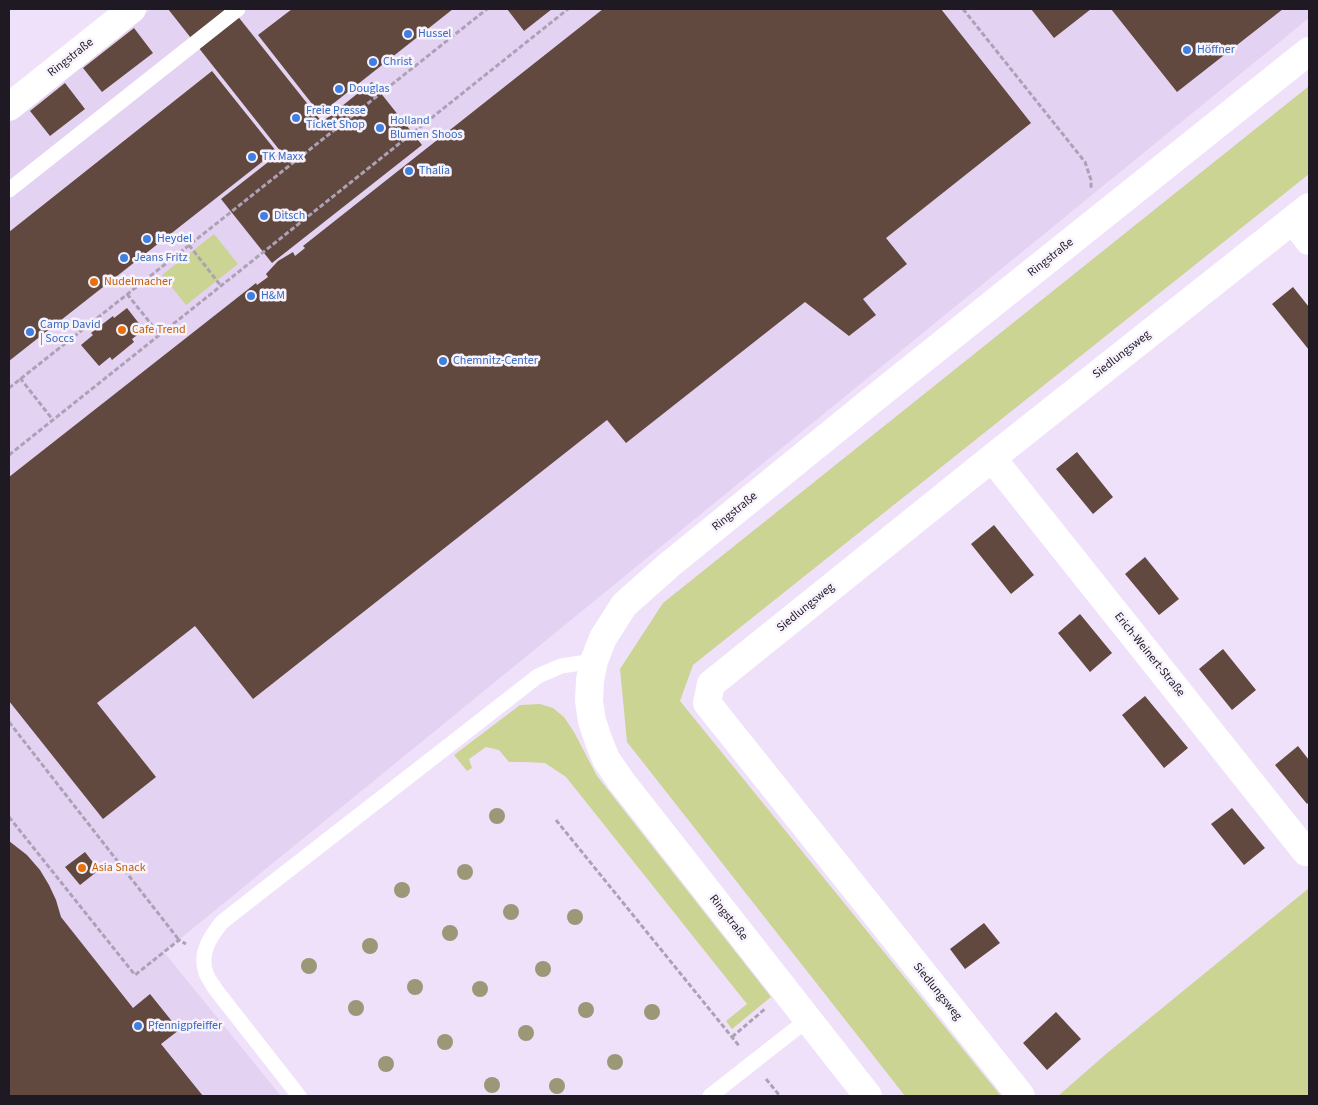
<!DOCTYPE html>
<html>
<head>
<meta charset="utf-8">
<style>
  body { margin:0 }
  #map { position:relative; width:1318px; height:1105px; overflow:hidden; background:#f0e1fb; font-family:"Source Sans 3",sans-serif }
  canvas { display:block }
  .frame { position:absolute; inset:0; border:10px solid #1e1922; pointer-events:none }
</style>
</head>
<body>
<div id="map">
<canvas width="1318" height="1105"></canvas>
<div class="frame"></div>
</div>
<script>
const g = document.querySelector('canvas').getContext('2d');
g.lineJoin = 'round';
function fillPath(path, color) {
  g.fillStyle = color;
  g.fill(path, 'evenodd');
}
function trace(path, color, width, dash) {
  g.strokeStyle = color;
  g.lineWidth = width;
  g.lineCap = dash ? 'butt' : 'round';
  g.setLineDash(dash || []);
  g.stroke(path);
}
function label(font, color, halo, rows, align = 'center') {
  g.font = font + ' "Source Sans 3",sans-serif';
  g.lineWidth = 5;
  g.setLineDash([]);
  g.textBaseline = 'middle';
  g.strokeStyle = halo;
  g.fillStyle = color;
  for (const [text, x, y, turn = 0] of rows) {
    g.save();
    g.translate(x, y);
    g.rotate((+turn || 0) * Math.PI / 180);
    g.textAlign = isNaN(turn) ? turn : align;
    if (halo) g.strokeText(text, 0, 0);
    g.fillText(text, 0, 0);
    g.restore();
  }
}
fillPath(new Path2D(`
  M 151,9 L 1309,9 L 1309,18 L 164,952 L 281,1096 L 9,1096 L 9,117 Z`), '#e4d2f2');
fillPath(new Path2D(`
  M 1309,86 L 1309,174 L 693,665 L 680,701 L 1001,1096 L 905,1096 L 627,742 L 620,669 L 663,603 Z
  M 214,234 L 238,264 L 186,305 L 162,275 Z
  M 540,704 L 553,708 L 564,717 L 574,732 L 597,776 L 771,997 L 732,1029 L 726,1021 L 747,1004 L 566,777 L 545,763 L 526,762 L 509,762 L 499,750 L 486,747 L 469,759 L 472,768 L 467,771 L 454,755 L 520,705 Z
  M 1309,888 L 1309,1096 L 1058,1096 L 1106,1054 Z`), '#cbd492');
fillPath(new Path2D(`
  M 168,9 L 232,9 L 322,122 L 372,82 L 422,145 L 272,263 L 221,199 L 281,152 Z
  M 292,9 L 453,9 L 320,114 L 258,35 Z
  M 507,9 L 552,9 L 524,31 Z
  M 603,9 L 941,9 L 1031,123 L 886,238 L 907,264 L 863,299 L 876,315 L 849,336 L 805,302 L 626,443 L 607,420 L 253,699 L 195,626 L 97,703 L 156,777 L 103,819 L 9,701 L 9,477 L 256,283 L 257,285 L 268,277 L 266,274 L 278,261 L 293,252 L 295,256 L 305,248 L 303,246 Z
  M 1031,9 L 1091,9 L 1054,38 Z
  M 1111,9 L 1283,9 L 1177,92 Z
  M 134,28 L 153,53 L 102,92 L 83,68 Z
  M 212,71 L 276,151 L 9,361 L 9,232 Z
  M 65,83 L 85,109 L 50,136 L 30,111 Z
  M 1293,287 L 1309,307 L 1309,350 L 1272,304 Z
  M 127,308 L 144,330 L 132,339 L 134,342 L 112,360 L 110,357 L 99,366 L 81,345 L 93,335 L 91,333 L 113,316 L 114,318 Z
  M 1077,452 L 1113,497 L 1093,514 L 1056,469 Z
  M 994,525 L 1034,575 L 1011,594 L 971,544 Z
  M 1145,557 L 1179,599 L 1159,615 L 1125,574 Z
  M 1080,614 L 1112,653 L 1090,672 L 1058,633 Z
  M 1223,649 L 1256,690 L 1232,710 L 1199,669 Z
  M 1145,696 L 1188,748 L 1164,768 L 1122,715 Z
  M 1298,746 L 1309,760 L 1309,802 L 1307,804 L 1275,765 Z
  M 1232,808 L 1265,848 L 1244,865 L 1211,824 Z
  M 9,841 L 27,855 L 40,870 L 49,885 L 56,900 L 61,917 L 133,1008 L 150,994 L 179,1030 L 161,1044 L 203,1096 L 9,1096 Z
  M 85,852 L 99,870 L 80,885 L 65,867 Z
  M 984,923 L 1000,943 L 965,969 L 950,949 Z
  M 1056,1012 L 1081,1039 L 1047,1070 L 1023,1043 Z`), '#624940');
trace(new Path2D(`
  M 963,9 L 1085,162 L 1091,180 L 1091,189
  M 189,245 L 221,286
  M 127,294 L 160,335
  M 20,378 L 53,420
  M 9,388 L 487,9
  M 9,455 L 568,9
  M 9,722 L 179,940
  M 9,817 L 135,975 L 179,940 L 186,944
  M 556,820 L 740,1047
  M 732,1037 L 766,1008
  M 766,1079 L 780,1096`), '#aca1b5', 3, [5, 2.5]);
trace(new Path2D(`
  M 9,190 L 238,9
  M 299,1096 L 216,990 C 213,985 208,979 206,973 C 199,953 210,937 222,922 L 538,676 L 561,666 L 594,661
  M 710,1096 L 807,1020`), '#fff', 15);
trace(new Path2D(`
  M 9,107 L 132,9
  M 1293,220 L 1309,241
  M 992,458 L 1306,852
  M 868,1096 L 621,781 L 606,759 L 598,739 L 592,721 L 589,701 L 590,680 L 594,661 L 603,638 L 624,605 L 669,565 L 876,397 L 1309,51
  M 1021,1096 L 707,703 L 711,684 L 992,458 L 1309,207`), '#fff', 28);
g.fillStyle = '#9b9878';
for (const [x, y] of [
  [497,816],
  [465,872],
  [402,890],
  [511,912],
  [575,917],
  [450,933],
  [370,946],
  [309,966],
  [543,969],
  [415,987],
  [480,989],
  [356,1008],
  [586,1010],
  [652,1012],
  [526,1033],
  [445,1042],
  [615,1062],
  [386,1064],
  [492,1085],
  [557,1086]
]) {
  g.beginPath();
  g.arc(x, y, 8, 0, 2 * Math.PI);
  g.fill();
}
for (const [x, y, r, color] of [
  [408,34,5,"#3f7fe0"],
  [1187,50,5,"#3f7fe0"],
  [373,62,5,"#3f7fe0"],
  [339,89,5,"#3f7fe0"],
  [296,118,5,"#3f7fe0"],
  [380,128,5,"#3f7fe0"],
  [252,157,5,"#3f7fe0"],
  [409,171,5,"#3f7fe0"],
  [264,216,5,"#3f7fe0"],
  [147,239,5,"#3f7fe0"],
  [124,258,5,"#3f7fe0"],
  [94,282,5,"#e8710a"],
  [251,296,5,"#3f7fe0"],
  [122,330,5,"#e8710a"],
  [30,332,5,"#3f7fe0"],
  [443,361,5,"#3f7fe0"],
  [82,868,5,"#e8710a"],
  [138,1026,5,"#3f7fe0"]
]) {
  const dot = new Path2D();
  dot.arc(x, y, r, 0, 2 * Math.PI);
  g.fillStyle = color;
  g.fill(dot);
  trace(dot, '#f8f2fd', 2);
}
label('12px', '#366cbe', '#f8f2fd', [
  ["Hussel",418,34],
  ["Höffner",1197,50],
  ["Christ",383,62],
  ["Douglas",349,89],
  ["Freie Presse",306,111],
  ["Ticket Shop",306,125],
  ["Holland",390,121],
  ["Blumen Shoos",390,135],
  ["TK Maxx",262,157],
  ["Thalia",419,171],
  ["Ditsch",274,216],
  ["Heydel",157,239],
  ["Jeans Fritz",134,258],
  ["H&M",261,296],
  ["Camp David",40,325],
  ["| Soccs",40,339],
  ["Chemnitz-Center",453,361],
  ["Pfennigpfeiffer",148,1026]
], 'left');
label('12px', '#1e1922', '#f8f2fd', [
  ["Ringstraße",71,58,-38],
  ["Ringstraße",1051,258,-38],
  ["Siedlungsweg",1122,355,-38],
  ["Ringstraße",735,512,-39],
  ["Siedlungsweg",806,608,-39],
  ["Erich-Weinert-Straße",1149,655,51],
  ["Ringstraße",728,918,52],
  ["Siedlungsweg",937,992,51]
]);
label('12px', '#c56008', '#f8f2fd', [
  ["Nudelmacher",104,282],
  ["Cafe Trend",132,330],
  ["Asia Snack",92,868]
], 'left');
</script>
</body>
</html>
